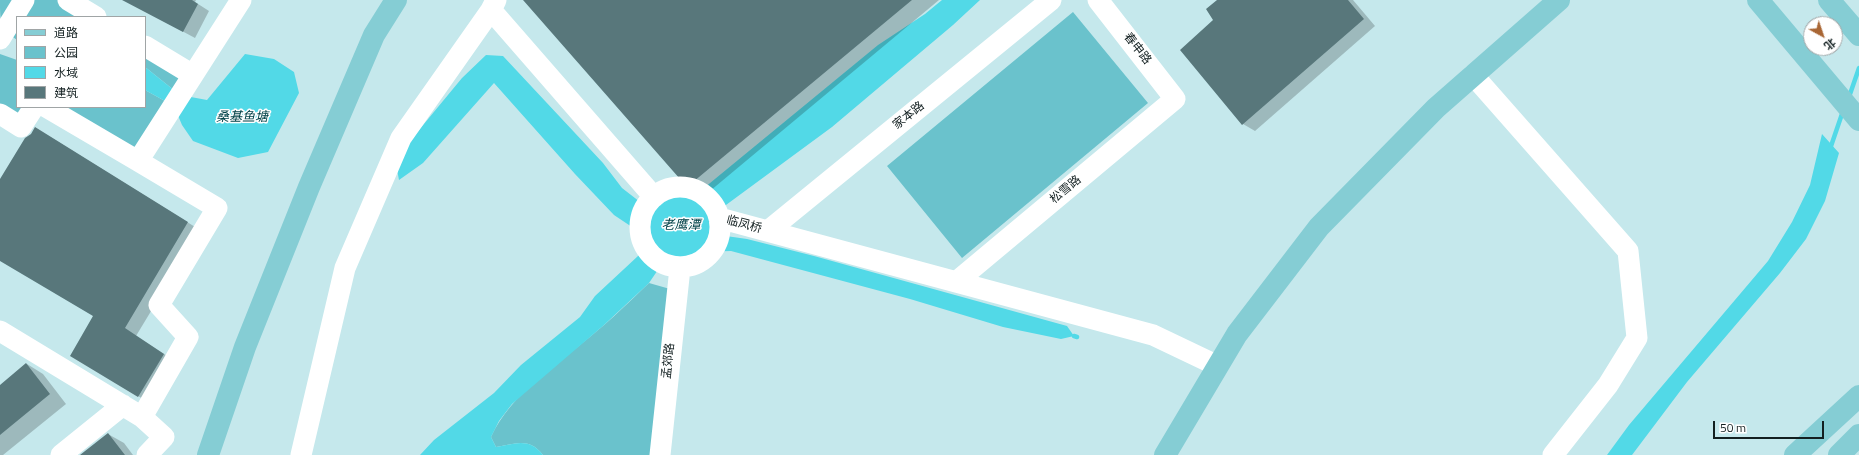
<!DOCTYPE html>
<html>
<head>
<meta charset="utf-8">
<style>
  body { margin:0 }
  #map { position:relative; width:1859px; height:455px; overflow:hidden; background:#c5e8ec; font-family:"Titillium Web","Noto Sans SC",sans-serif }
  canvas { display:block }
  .legend { position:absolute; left:16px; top:16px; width:130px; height:92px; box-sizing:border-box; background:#fff; border:1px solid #a0a5a6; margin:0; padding:5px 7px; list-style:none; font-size:12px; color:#121f20 }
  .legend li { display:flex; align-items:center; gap:8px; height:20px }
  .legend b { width:20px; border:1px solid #a0a5a6 }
  .north { position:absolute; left:1803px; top:16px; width:40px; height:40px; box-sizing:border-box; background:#fff; border:1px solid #a0a5a6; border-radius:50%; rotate:140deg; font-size:11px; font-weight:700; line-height:16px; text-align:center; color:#121f20 }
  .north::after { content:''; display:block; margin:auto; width:14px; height:18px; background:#a96634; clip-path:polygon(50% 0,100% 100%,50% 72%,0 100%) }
  .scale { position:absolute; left:1713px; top:421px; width:111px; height:18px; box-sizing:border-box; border:2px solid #121f20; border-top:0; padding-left:5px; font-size:12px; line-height:14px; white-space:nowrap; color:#121f20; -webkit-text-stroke:3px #fff; paint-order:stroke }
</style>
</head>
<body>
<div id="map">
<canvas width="1859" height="455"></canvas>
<ul class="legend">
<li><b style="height:5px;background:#85cdd4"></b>道路</li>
<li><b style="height:11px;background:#6ac2cc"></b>公园</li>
<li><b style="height:11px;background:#52d9e7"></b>水域</li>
<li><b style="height:11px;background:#58777b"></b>建筑</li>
</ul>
<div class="north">北</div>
<div class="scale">50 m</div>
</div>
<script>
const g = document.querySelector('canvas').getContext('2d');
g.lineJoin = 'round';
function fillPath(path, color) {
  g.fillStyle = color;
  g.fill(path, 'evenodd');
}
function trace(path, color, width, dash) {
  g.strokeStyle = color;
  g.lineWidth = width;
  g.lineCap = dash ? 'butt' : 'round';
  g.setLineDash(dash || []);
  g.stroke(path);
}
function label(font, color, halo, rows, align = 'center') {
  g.font = font + ' "Titillium Web","Noto Sans SC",sans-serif';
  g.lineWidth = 3;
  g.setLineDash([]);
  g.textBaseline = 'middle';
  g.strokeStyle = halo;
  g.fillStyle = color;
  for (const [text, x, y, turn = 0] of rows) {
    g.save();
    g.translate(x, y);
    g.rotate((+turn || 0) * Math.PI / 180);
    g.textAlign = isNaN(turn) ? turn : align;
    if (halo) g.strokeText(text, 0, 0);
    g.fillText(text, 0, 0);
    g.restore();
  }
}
fillPath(new Path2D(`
  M 0,0 L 68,0 L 96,17 L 17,17 L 17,40 C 0,27 0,23 0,0 Z
  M 1073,12 L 1148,103 L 962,258 L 887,166 Z
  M 145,46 L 193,75 L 180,95 L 145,67 Z
  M 0,54 L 17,60 L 17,107 L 34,107 L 21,127 L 0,114 Z
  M 145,90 L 174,106 L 138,161 L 46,107 L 145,107 Z
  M 649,283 L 677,291 L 660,455 L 543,455 C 529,437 515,444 496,447 L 491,437 C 511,394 555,366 591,336 C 611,320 630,301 649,283 Z`), '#6ac2cc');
fillPath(new Path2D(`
  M 942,0 L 980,0 L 953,25 L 832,127 L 711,216 L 712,229 L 726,236 L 747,239 L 814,256 L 1067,326 L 1074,336 L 1061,339 L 1003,327 L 910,299 L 731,251 L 699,252 L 684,257 L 668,255 L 649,283 L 604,325 L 512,404 L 499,421 L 491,437 L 496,447 C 515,444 529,437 543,455 L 420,455 L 434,440 L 494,393 L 521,365 L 580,317 L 595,296 L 638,256 L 652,239 L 650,232 L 632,227 L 614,215 L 575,174 L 494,83 L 423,163 L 399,180 L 395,159 L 462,78 L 486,55 L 503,56 L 603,163 L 622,188 L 653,212 C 666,197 673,194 693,197 L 878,45 L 925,14 Z
  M 245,54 L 274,59 L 294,72 L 299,93 L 268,152 L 238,158 L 193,141 L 182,125 L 174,106 L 145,90 L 145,67 L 180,95 L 207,100 Z
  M 1822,134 L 1839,153 L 1825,201 L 1806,239 L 1780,273 L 1687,382 L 1632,455 L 1607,455 L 1629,425 L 1768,261 L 1792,222 L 1810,185 Z`), '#52d9e7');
fillPath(new Path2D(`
  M 124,0 L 196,0 L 195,2 L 209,11 L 195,38 Z
  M 524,0 L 939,0 L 704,196 L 688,186 Z
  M 1219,0 L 1353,0 L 1375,26 L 1255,131 L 1243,124 L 1182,50 L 1215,20 Z
  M 47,135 L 200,230 L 136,336 L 175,361 L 150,403 L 138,396 L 94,316 L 0,260 L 0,181 Z
  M 27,364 L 43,374 L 66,404 L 3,455 L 0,455 L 0,386 Z
  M 108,434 L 124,443 L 133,455 L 82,455 Z`), '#0003');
trace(new Path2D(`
  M 1849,97 L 1859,68
  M 1830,149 L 1843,111
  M 1074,336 L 1077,337`), '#52d9e7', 4.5);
fillPath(new Path2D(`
  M 122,0 L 192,0 L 198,4 L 183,32 Z
  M 523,0 L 912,0 L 687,187 Z
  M 1217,0 L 1348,0 L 1364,19 L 1242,125 L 1180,50 L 1213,20 L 1206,9 Z
  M 35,127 L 188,222 L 125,328 L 164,354 L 138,397 L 70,356 L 93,316 L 0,261 L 0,179 L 25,138 L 31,134 Z
  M 26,363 L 50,394 L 0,435 L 0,385 Z
  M 108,433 L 125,455 L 80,455 Z`), '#58777b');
trace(new Path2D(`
  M 68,0 L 96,17
  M 491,10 L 654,197
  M 0,39 L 24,0
  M 145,46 L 193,75
  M 1473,75 L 1628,251 L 1637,338 L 1608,385 L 1553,455
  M 46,107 L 138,161 L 241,0
  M 0,114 L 21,127 L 34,107
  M 138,161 L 217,208 L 159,305 L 188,337 L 142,417
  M640 227a40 40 0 1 1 80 0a40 40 0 1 1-80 0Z
  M 719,218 L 1153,335 L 1218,366
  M 768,231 L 1051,0
  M 956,282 L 1175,99 L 1098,0
  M 0,331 L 142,417 L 164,437 L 147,455
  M 61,455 L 123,405
  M 301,455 L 345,268 L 401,138 L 491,10 L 496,0
  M 660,455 L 680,268`), '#fff', 21);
trace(new Path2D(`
  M 1758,0 L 1859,120
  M 1829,0 L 1859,35
  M 208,455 L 245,347 L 309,187 L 374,35 L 396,0
  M 1165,455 L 1237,334 L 1319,227 L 1436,108 L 1559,0
  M 1795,455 L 1859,396
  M 1839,455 L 1859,435`), '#85cdd4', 22);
label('12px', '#121f20', '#fff', [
  ["春申路",1137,49,52],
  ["家本路",909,116,-39],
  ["松雪路",1066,190,-40],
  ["临凤桥",744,225,15],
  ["孟郊路",669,361,-84]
]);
label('italic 13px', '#004147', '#fff', [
  ["桑基鱼塘",242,118],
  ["老鹰潭",681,226]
]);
</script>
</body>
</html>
